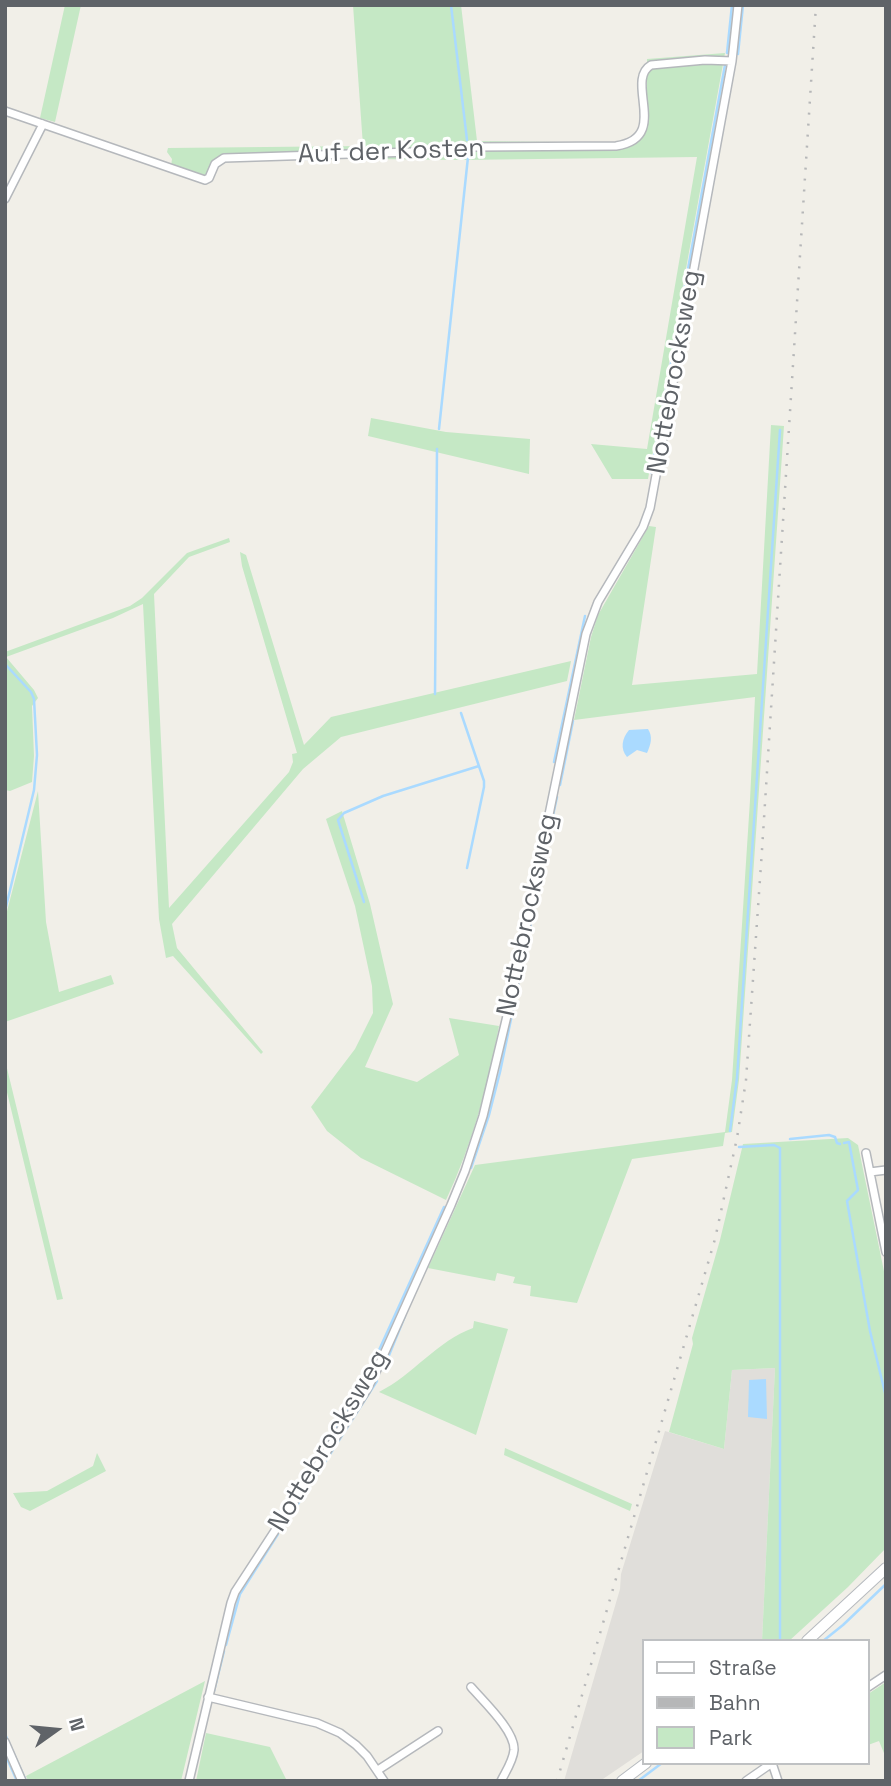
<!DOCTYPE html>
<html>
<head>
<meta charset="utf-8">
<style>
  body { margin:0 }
  #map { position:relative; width:891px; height:1786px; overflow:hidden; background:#f1efe8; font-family:"Space Grotesk",sans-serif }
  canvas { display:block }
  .frame { position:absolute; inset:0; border:7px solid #5f6368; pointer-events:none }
  .legend { position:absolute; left:642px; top:1639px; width:228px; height:126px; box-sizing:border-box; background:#fff; border:2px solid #bfc1c3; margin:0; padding:9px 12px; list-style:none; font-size:21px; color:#5f6368 }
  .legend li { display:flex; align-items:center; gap:14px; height:35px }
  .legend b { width:35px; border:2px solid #bfc1c3 }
  .north { position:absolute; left:21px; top:1695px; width:70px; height:70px; -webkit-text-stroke:5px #fff; paint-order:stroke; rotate:75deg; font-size:19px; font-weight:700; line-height:28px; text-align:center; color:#5f6368 }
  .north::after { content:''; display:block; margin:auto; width:24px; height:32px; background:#5f6368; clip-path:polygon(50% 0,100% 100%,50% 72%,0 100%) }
</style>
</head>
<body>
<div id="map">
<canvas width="891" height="1786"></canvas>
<div class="frame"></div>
<ul class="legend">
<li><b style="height:9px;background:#fff"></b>Straße</li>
<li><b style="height:9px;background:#b6b7b8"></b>Bahn</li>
<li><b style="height:19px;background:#c5e8c5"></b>Park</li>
</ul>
<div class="north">N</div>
</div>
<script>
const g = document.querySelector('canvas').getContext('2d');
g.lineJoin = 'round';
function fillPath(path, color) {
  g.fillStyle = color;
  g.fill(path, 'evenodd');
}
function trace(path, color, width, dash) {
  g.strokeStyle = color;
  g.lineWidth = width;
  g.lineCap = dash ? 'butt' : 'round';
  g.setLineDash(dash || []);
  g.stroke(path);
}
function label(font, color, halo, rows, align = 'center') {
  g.font = font + ' "Space Grotesk",sans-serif';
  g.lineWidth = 6;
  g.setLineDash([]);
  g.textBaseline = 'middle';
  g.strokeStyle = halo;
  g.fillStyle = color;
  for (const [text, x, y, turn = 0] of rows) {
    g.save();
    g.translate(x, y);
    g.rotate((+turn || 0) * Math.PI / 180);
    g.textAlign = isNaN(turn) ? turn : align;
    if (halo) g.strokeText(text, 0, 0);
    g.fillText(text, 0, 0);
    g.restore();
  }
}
fillPath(new Path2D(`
  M 775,1368 L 762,1641 L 644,1641 L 644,1751 L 600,1781 L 564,1781 L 620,1589 L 621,1574 L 665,1431 L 724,1449 L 732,1370 Z`), '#e0deda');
fillPath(new Path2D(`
  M 65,5 L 81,5 L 55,122 L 40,118 Z
  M 353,5 L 461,5 L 477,141 L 557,142 L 558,149 C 575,149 624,153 637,143 C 643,138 645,130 647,123 L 647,59 L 725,53 L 648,479 L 612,479 L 591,444 L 647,449 L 697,157 L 459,160 L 373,159 L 372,152 L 223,157 L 207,175 L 202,176 L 171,166 L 172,159 L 167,152 L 168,148 L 363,146 Z
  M 371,418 L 446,432 L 530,439 L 529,474 L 368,436 Z
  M 771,425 L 784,426 L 739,1080 L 732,1132 L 725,1133 L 723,1146 L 632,1159 L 577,1303 L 530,1296 L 531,1286 L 513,1283 L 515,1277 L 497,1273 L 495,1281 L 428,1268 L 475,1165 L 725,1132 L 732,1080 L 750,800 L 755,697 L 574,720 L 591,637 L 598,615 L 649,526 L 656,527 L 632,685 L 757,674 Z
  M 229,538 L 230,542 L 189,557 L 154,594 L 169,908 L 289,772 L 293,762 L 292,754 L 297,753 L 242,566 L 240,552 L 246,555 L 304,745 L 331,717 L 571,661 L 567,681 L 341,737 L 303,769 L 172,924 L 177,948 L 263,1052 L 261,1054 L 173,956 L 166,958 L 159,919 L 143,604 L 113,618 L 6,657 L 34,690 L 38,698 L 32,706 L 34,756 L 32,782 L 10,791 L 5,790 L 5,652 L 130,606 L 142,598 L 187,553 Z
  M 38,791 L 46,922 L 59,992 L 111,975 L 114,984 L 5,1022 L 5,919 Z
  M 342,811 L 370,904 L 393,1004 L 365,1067 L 417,1082 L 459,1055 L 449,1018 L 499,1026 C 488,1086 472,1145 446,1200 L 361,1158 L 327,1131 L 311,1107 L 355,1049 L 373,1013 L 372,986 L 355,906 L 326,819 Z
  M 5,1060 L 63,1299 L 57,1300 L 5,1084 Z
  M 848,1138 L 858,1145 L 886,1281 L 886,1548 L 848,1587 L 789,1641 L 762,1641 L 775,1368 L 732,1370 L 724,1449 L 669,1432 L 693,1344 L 692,1338 L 720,1240 L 743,1144 Z
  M 474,1321 L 508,1329 L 476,1435 L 379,1392 C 413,1375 437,1341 473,1328 Z
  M 505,1448 L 632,1504 L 630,1511 L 504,1455 Z
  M 97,1453 L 106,1471 L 30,1511 L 21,1507 L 13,1493 L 47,1491 L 93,1466 Z
  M 205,1681 L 181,1781 L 28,1781 L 26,1776 Z
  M 886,1682 L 886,1758 L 879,1741 L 868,1745 L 868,1694 Z
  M 206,1733 L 270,1747 L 287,1781 L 196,1781 Z`), '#c5e8c5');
fillPath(new Path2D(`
  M 648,729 C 653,737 651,744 647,753 L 637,750 L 627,757 C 620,749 622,738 629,730 Z
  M 766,1379 L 767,1419 L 748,1417 L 749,1380 Z`), '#aadaff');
trace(new Path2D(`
  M 451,5 L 467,140
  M 727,53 L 732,5
  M 738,54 L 743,5
  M 439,429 L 468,157
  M 651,473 L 725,65
  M 5,664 L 31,692 L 34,699 L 37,755 L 34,790 L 5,911
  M 435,694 L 437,449
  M 461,713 L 484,781 L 484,787 L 467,868
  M 554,762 L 585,616
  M 560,785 L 573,721
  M 552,820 L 557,797
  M 364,902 L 338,820 L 344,813 L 383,796 L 479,766
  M 730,1131 L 737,1078 L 780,430
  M 790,1139 L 829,1135 L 835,1137 L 837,1143 L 840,1144
  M 844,1143 L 849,1142 L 858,1190 L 847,1201 L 870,1331 L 886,1397
  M 739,1147 L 774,1145 L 780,1148 L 780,1641
  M 471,1168 L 489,1115 L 500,1072 L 550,832
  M 383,1370 L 405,1316
  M 277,1517 L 360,1392 L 444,1207
  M 287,1521 L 377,1381
  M 823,1641 L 843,1625 L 886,1584
  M 226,1645 L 240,1594 L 278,1534
  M 214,1691 L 224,1651
  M 5,1734 L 26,1781
  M 5,1754 L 17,1781
  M 638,1781 L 662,1763`), '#aadaff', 2.5);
const street = new Path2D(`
  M 5,111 L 205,180 L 209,178 L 215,164 L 224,158 L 443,151 L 474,147 L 616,146 C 671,138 624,81 651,65 L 705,60 L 732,61
  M 5,199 L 43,124
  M 866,1153 L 886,1252
  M 870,1172 L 886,1170
  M 471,1687 C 484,1702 515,1731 514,1750 C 513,1761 506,1771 501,1781
  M 868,1687 L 886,1675
  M 208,1697 L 317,1723 L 340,1733 L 356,1745 L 367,1756 L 384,1781
  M 5,1742 L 22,1781
  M 772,1763 L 778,1781
  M 378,1770 L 438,1731
  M 189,1781 L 231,1603 L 235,1592 L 366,1391 L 375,1374 L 451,1205 L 465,1171 L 483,1116 L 512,995 L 586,634 L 598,602 L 643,527 L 650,508 L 732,61 L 738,5
  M 746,1781 L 772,1763`);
const secondary = new Path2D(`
  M 807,1641 L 886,1568
  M 622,1781 L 646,1763`);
trace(street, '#b5b8bc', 10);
trace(secondary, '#b6babf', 12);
trace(street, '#fff', 7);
trace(secondary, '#fff', 10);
trace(new Path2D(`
  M 557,1781 L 715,1239 L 737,1138 L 746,1080 L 762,850 L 816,5`), '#b6b7b8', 2.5, [2, 9]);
label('26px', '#5f6368', '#fff', [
  ["Auf der Kosten",391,152,-2],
  ["Nottebrocksweg",675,372,-80],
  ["Nottebrocksweg",528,915,-78],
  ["Nottebrocksweg",329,1441,-59]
]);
</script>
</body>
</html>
